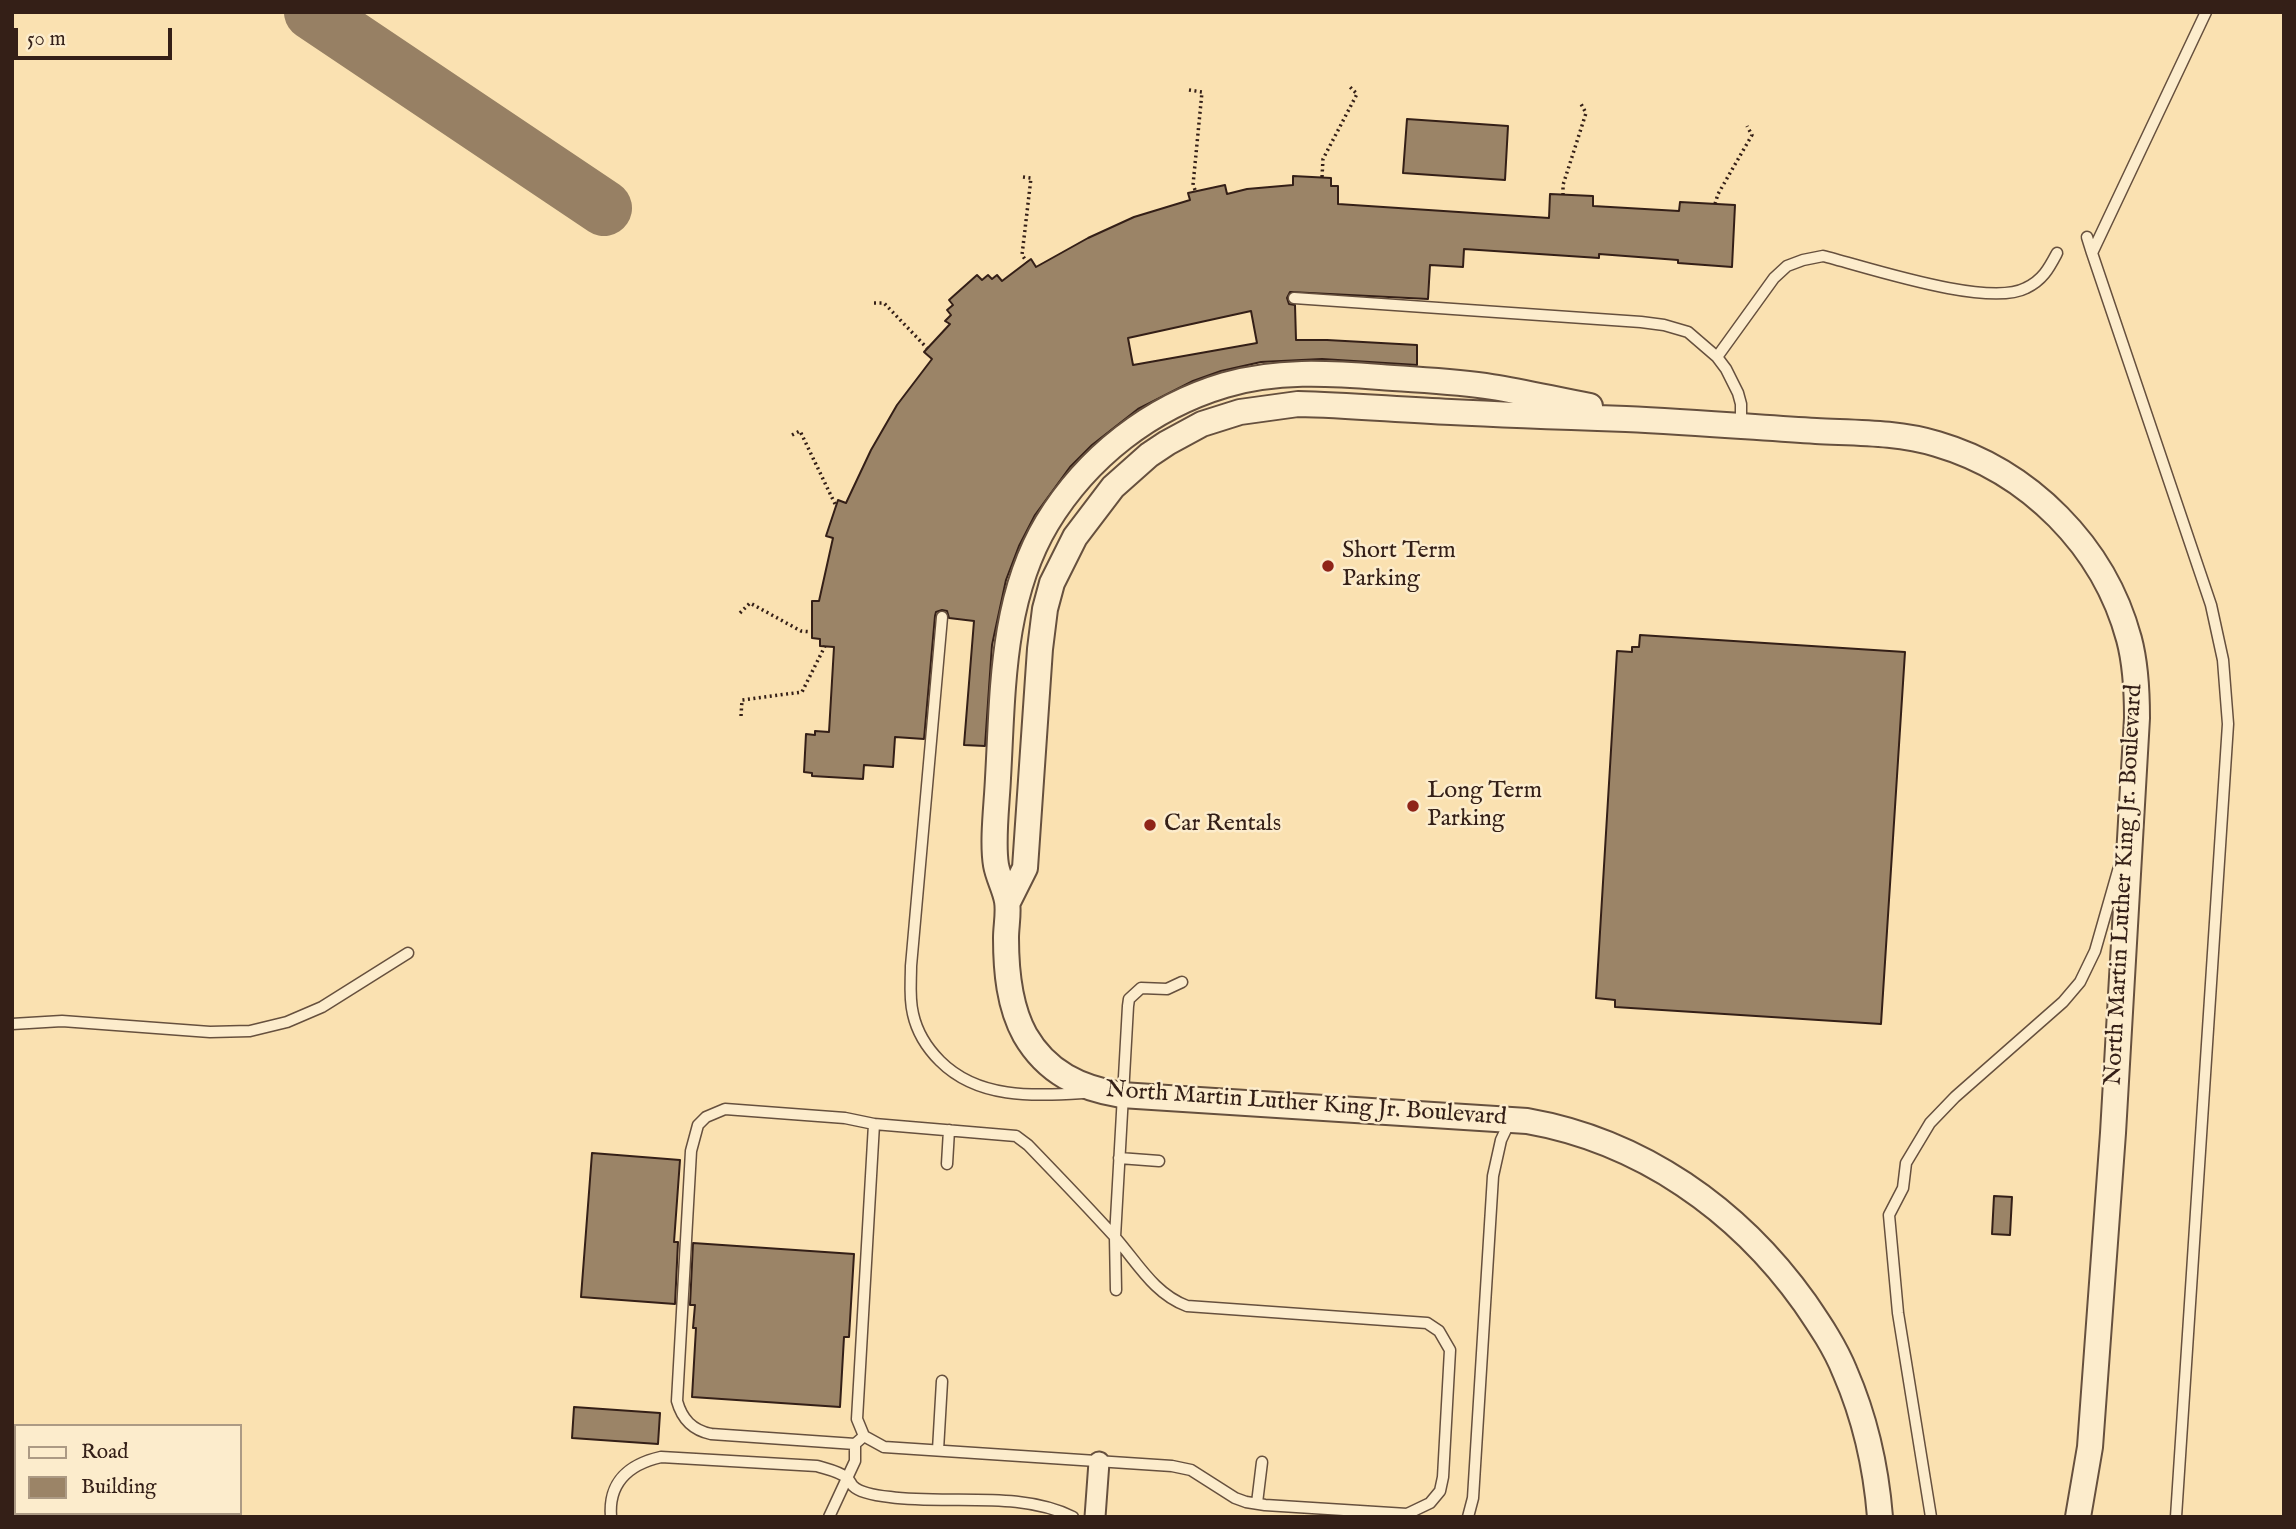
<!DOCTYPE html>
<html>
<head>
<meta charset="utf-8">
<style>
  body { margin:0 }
  #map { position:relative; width:2296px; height:1529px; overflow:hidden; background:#fae1b1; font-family:"IM FELL English",serif }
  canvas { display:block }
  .frame { position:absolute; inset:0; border:14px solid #341f17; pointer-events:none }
  .legend { position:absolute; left:14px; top:1424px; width:228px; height:91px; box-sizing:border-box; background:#fceccc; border:2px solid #ac9a84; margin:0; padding:9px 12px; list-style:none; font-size:21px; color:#341f17 }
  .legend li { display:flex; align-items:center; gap:14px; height:35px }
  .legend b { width:35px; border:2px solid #ac9a84 }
  .scale { position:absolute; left:14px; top:28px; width:158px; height:32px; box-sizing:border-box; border:4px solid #341f17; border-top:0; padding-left:9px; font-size:21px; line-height:24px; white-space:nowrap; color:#341f17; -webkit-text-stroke:5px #fceccc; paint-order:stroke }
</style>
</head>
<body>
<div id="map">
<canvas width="2296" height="1529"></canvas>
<div class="frame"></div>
<ul class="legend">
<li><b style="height:9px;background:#fceccc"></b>Road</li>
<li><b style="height:19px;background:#9b8467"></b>Building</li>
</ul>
<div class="scale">50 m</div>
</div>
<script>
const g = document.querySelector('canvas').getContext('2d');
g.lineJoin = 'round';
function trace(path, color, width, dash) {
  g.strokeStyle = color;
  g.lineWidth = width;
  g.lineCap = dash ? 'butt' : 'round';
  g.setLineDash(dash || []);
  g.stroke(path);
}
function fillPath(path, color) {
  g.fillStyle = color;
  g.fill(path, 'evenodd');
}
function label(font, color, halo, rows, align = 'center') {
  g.font = font + ' "IM FELL English",serif';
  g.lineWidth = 5;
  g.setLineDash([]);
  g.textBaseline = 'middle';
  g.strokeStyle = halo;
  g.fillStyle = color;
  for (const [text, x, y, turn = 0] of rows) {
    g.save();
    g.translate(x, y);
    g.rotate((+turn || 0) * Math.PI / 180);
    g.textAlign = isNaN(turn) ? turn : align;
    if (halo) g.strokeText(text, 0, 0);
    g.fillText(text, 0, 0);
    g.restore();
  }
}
trace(new Path2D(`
  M 312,12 L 604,208`), '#978064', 56);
const building = new Path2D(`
  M 1407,119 L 1508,126 L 1505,180 L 1403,173 Z
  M 1293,176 L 1331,178 L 1331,186 L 1338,186 L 1338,204 L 1549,218 L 1550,194 L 1593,196 L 1593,206 L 1679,211 L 1680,202 L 1735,205 L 1732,267 L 1678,263 L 1678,260 L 1599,254 L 1599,258 L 1464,249 L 1463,267 L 1430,265 L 1428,299 L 1290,292 L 1287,298 L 1289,304 L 1295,305 L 1296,340 L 1327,340 L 1417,345 L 1417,365 L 1322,359 L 1261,362 L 1221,371 L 1193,381 L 1138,409 L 1092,445 L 1070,467 L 1035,515 L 1019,546 L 1006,580 L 992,645 L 985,746 L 964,745 L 974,621 L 949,618 L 947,611 L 942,610 L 936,612 L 935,616 L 924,739 L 895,737 L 893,767 L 864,765 L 863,779 L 812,776 L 812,773 L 804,772 L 806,734 L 815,735 L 815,731 L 829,732 L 834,647 L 820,646 L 820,639 L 812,638 L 812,601 L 819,601 L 833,538 L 826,536 L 838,500 L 846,503 L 871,450 L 897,405 L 932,359 L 924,352 L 950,324 L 945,321 L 951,315 L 947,310 L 953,305 L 949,300 L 977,275 L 982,280 L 988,275 L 992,279 L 997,275 L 1002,281 L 1031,259 L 1036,267 L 1088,238 L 1134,217 L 1190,200 L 1188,193 L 1225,185 L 1227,194 L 1247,189 L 1293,185 ZM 1251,311 L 1257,343 L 1133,365 L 1128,338 Z
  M 1640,635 L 1905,652 L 1881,1024 L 1615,1007 L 1615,1000 L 1596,998 L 1617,651 L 1632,652 L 1632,647 L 1639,647 Z
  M 592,1153 L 680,1160 L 674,1242 L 678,1242 L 675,1304 L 581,1297 Z
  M 1994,1196 L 2012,1197 L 2010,1235 L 1992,1234 Z
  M 693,1243 L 854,1254 L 849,1337 L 844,1337 L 840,1407 L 692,1397 L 696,1328 L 693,1328 L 695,1305 L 690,1305 Z
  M 574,1407 L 660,1413 L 658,1444 L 572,1438 Z`);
fillPath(building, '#9b8467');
trace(building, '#341f17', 2);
const service = new Path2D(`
  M 2087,237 L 2092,253
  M 1294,298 L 1641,322 L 1664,325 L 1688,332 L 1717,357 L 1726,369 L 1738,393 L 1741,404 L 1741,425
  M 1717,357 L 1774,278 L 1787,266 L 1803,260 L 1823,256 C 1867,267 1988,308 2026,288 C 2043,280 2049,268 2057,253
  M 942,617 L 911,966 C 911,982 909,998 913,1014 C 917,1032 927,1048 940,1061 C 978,1099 1032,1096 1083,1093
  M 12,1024 L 62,1021 L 210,1032 L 250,1031 L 287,1022 L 322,1007 L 408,953
  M 874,1124 L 1016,1136 L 1028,1145 C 1057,1175 1086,1205 1114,1236 C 1137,1262 1154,1294 1187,1306 L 1427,1323 L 1439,1331 L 1450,1350 L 1443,1477 L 1440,1491 L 1430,1503 L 1407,1514 L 1265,1505 L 1246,1502 L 1235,1498 L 1191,1470 L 1172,1466 L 884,1447 L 864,1436 L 857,1419 Z
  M 1119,1158 L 1159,1161
  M 947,1164 L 949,1130
  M 1116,1290 L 1115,1237 L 1128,1006 L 1129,999 L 1141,988 L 1167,989 L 1182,982
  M 864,1436 L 855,1444 L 711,1434 C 692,1430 682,1419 677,1401 L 691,1151 L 698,1125 L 706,1117 L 725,1109 L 845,1118 L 874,1124
  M 938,1450 L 942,1381
  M 1257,1503 L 1262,1462
  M 611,1517 C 608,1481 630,1464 661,1457 L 817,1466 C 826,1469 839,1471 847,1478 C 850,1480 851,1484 853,1486 C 860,1493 880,1496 890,1497 C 949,1505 1018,1490 1073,1517
  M 829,1517 L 855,1461 L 855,1444
  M 1468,1517 L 1473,1498 L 1493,1176 L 1501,1140 L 1509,1123
  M 1931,1517 L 1898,1313 L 1889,1215 L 1903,1188 L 1906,1163 L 1930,1123 L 1955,1097 L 2063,1002 L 2080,982 L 2095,951 L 2119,867
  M 2176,1517 L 2228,724 L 2223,660 L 2211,605 L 2092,253 L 2206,12`);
const minor = new Path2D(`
  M 1095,1517 L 1099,1462`);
const tertiary = new Path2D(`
  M 1590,406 C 1557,400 1525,392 1492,387 C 1455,381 1417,380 1380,377 C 1328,373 1276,370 1225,385 C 1151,407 1087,457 1047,523 C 1001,600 1003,692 998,778 C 997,803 992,841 996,865 C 998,877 1005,889 1007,901 C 1009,913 1006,926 1006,938 C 1006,971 1009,1006 1025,1035 C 1047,1073 1080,1088 1121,1095 L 1527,1121 C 1641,1141 1738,1209 1805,1303 C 1820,1325 1835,1347 1845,1372 C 1865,1418 1876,1467 1880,1517
  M 1008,902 L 1025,868 L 1040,649 L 1045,609 L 1052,583 L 1075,537 L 1113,487 L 1149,455 L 1167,443 L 1202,424 L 1240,412 L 1298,404 C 1349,405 1400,410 1451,412 C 1510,415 1568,417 1626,419 C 1689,422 1753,427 1816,431 C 1856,433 1898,432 1937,444 C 2029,471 2104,546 2129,639 C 2136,665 2137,692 2137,718 L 2113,1133 L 2090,1447 L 2078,1517`);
trace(service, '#66503e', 13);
trace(minor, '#66503e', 23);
trace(tertiary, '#66503e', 28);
trace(new Path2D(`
  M 1189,90 L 1202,92 L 1193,185 L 1196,192
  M 1023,177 L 1031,178 L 1022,255 L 1027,262
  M 1322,177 L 1323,159 L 1357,94 L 1350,87
  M 1563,195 L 1563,185 L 1586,113 L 1580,102
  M 1715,204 L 1718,194 L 1752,135 L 1747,126
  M 874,303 L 884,303 L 927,348
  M 792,435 L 800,431 L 836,506
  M 740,613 L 750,603 L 801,631 L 812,632
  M 741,716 L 742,700 L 802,692 L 825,646`), '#341f17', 3.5, [2, 3.5]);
trace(service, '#fceccc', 10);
trace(minor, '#fceccc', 19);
trace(tertiary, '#fceccc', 24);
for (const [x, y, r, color] of [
  [1328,566,7,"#8f2418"],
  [1413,806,7,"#8f2418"],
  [1150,825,7,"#8f2418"]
]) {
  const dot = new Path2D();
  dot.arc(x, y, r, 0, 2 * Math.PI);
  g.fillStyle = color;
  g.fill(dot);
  trace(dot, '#fceccc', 2.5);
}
label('24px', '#341f17', '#fceccc', [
  ["Short Term",1342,552],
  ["Parking",1342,580],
  ["Long Term",1427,792],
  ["Parking",1427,820],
  ["Car Rentals",1164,825]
], 'left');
label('24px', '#341f17', '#fceccc', [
  ["North Martin Luther King Jr. Boulevard",2125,885,-87],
  ["North Martin Luther King Jr. Boulevard",1306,1105,4]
]);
</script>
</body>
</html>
